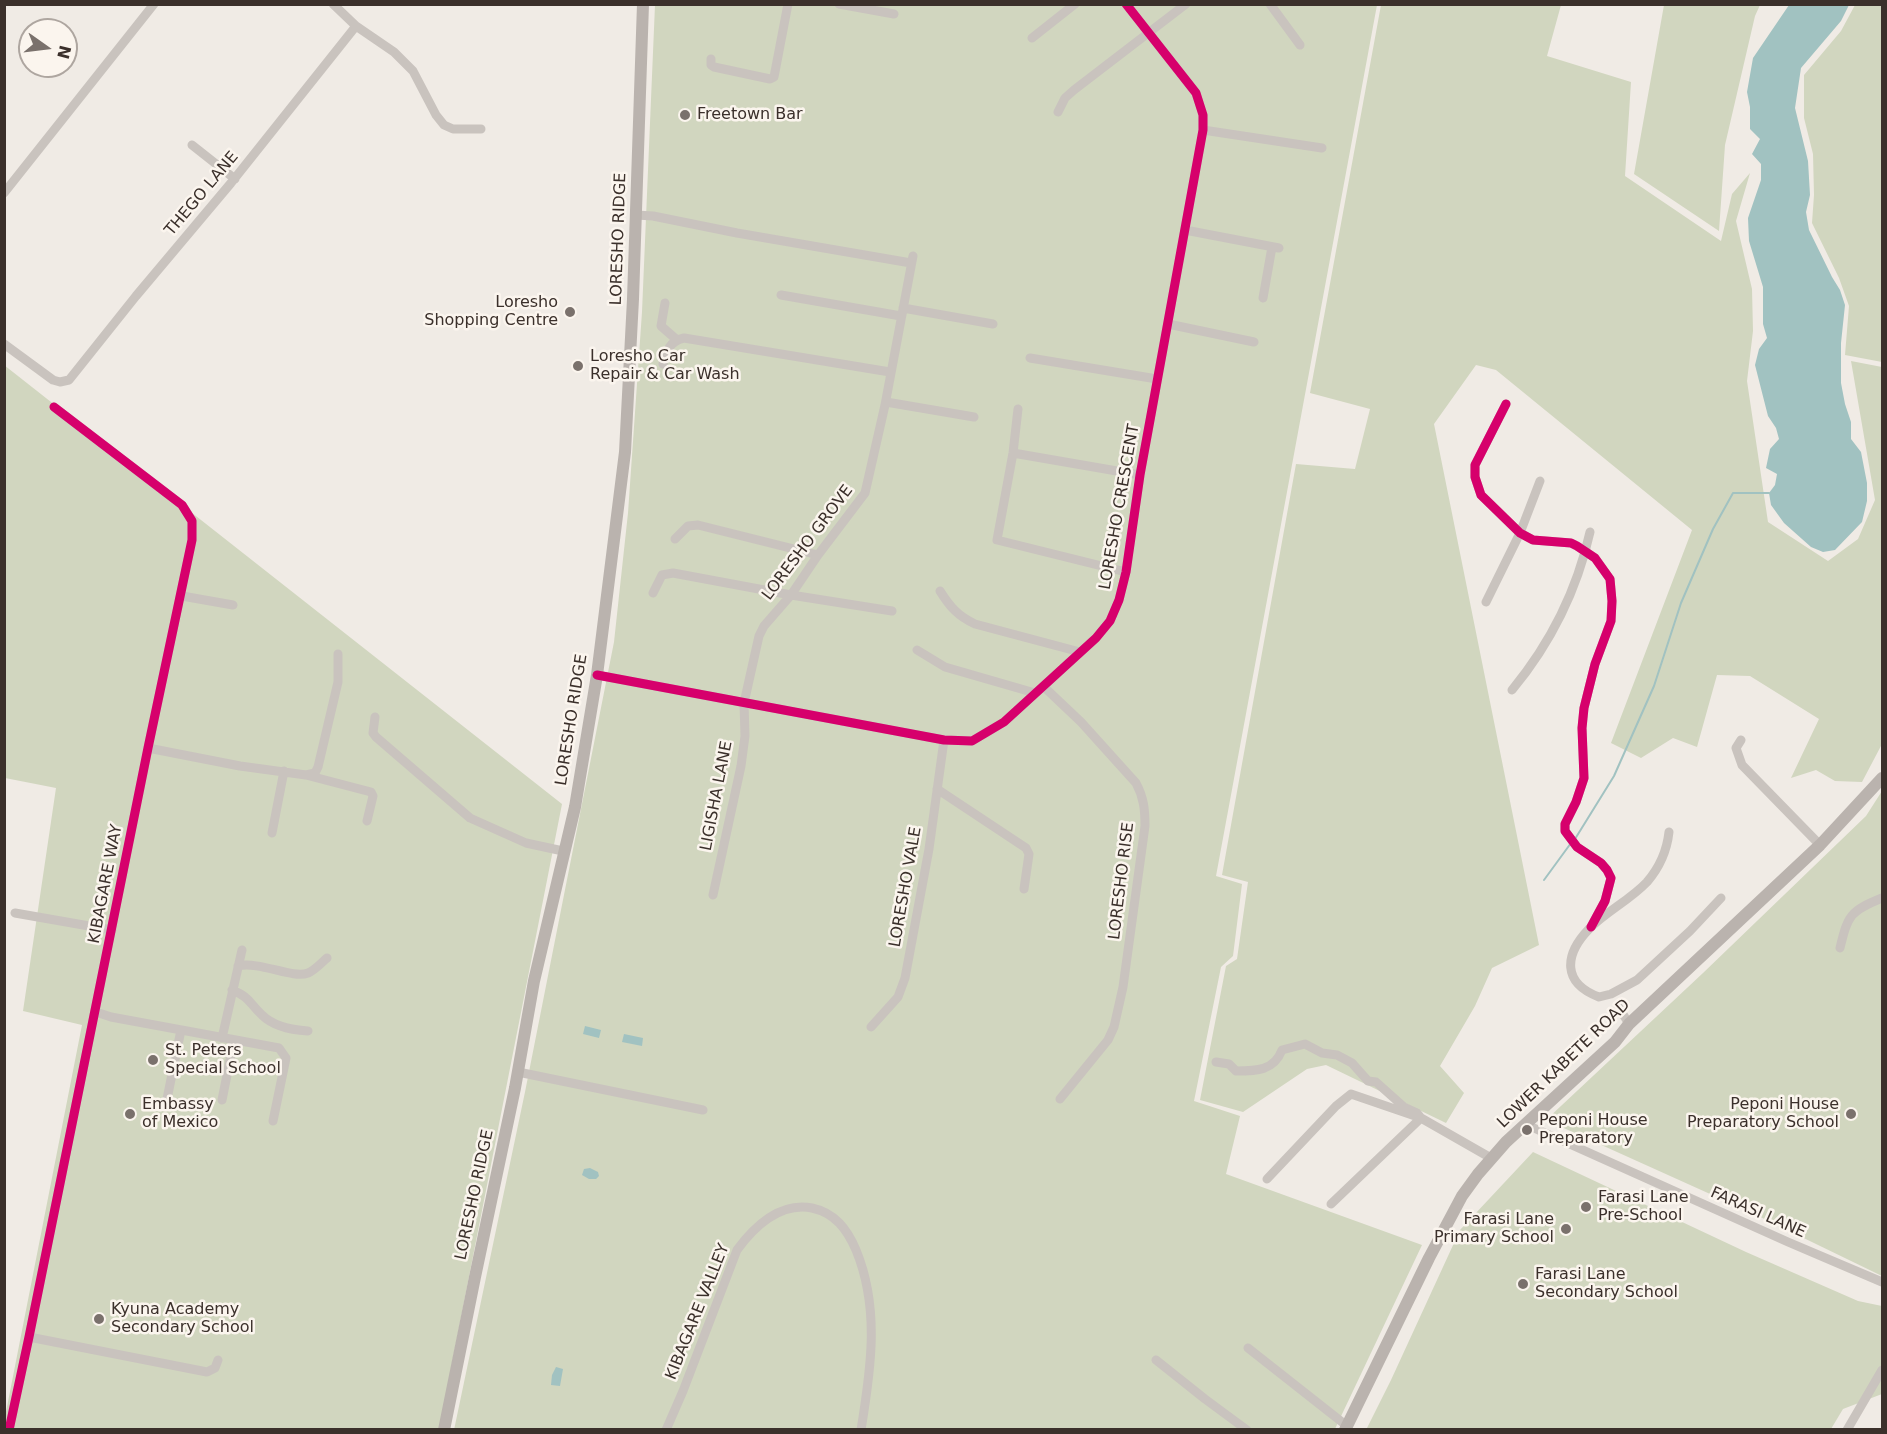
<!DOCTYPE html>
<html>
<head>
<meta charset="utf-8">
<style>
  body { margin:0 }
  #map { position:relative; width:1887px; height:1434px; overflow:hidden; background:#f0ebe5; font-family:"DejaVu Sans",sans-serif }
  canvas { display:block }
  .frame { position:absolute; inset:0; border:6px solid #3b302b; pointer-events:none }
  .north { position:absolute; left:18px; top:18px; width:60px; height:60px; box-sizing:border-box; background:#fbf5ee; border:2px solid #aea6a0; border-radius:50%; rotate:104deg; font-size:16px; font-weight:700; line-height:24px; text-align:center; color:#3b302b }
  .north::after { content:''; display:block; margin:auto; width:21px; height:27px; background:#7a716c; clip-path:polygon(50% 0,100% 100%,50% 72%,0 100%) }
</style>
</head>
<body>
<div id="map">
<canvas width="1887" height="1434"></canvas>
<div class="frame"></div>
<div class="north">N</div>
</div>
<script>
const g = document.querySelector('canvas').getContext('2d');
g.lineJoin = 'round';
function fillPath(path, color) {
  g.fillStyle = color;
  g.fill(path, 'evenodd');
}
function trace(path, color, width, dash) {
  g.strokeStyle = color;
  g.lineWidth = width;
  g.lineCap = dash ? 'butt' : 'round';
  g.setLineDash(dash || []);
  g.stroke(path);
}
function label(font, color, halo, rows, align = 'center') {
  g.font = font + ' "DejaVu Sans",sans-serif';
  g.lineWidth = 5;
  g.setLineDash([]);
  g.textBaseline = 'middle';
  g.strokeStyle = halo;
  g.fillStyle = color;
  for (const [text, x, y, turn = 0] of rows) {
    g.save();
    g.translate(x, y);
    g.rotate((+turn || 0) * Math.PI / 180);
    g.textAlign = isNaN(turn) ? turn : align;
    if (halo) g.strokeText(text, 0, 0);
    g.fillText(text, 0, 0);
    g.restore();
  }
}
fillPath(new Path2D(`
  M 655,5 L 1377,5 L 1216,876 L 1242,884 L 1233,956 L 1221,967 L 1194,1101 L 1240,1116 L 1226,1174 L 1422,1245 L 1335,1429 L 454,1430 L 525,1092 L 614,642 L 628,513 L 642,312 Z
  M 1381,5 L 1561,5 L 1547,56 L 1631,82 L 1625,176 L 1721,241 L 1732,194 L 1750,173 L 1736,221 L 1752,289 L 1753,331 L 1747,381 L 1768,522 L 1828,561 L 1858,539 L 1875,500 L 1851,361 L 1882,367 L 1882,744 L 1862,782 L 1835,781 L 1816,770 L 1791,778 L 1819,719 L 1750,676 L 1717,675 L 1697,747 L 1673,738 L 1641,758 L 1611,743 L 1692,530 L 1496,370 L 1476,365 L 1434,424 L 1539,945 L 1492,968 L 1475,1006 L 1440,1066 L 1464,1093 L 1446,1123 L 1326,1065 L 1307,1069 L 1243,1112 L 1200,1100 L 1226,966 L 1237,959 L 1248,882 L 1222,875 L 1296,464 L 1355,469 L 1370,409 L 1310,393 Z
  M 1664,5 L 1760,5 L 1755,16 L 1725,145 L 1719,231 L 1634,174 Z
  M 1855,5 L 1882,5 L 1882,362 L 1845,355 L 1849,306 L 1839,278 L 1812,223 L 1814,195 L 1813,154 L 1804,118 L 1804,75 L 1841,31 Z
  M 4,365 L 562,804 L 439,1429 L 5,1429 L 5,1417 L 82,1025 L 23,1011 L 56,788 L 5,778 Z
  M 1882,791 L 1882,1276 L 1750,1212 L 1546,1120 L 1703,973 L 1866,816 Z
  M 1533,1152 L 1746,1252 L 1858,1301 L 1882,1306 L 1882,1394 L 1843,1409 L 1831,1429 L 1366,1430 L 1391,1380 L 1460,1230 Z`), '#d1d6bf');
fillPath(new Path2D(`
  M 1789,5 L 1849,5 L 1841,21 L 1801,68 L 1795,108 L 1808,161 L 1810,195 L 1806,212 L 1809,230 L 1832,277 L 1840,290 L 1845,305 L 1841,343 L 1841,383 L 1845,404 L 1851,422 L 1851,439 L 1861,452 L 1867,483 L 1867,501 L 1862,522 L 1835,550 L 1823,552 L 1811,547 L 1784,523 L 1771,505 L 1769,493 L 1775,485 L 1777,474 L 1766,468 L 1770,449 L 1779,439 L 1776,428 L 1768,416 L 1755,365 L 1759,349 L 1767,338 L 1763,324 L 1763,287 L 1749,241 L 1748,218 L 1761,180 L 1761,164 L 1752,154 L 1760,139 L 1750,129 L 1750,107 L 1747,92 L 1753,58 Z
  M 585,1026 L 601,1030 L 599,1038 L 583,1034 Z
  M 624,1034 L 643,1038 L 642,1046 L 622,1042 Z
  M 590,1168 L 598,1172 L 599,1176 L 596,1179 L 589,1179 L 582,1175 L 584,1169 Z
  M 556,1367 L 563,1369 L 560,1386 L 551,1385 L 552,1375 Z`), '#a1c2c1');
trace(new Path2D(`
  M 1575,839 L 1614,776 L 1654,686 L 1681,603 L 1713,529 L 1733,493 L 1769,493
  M 1544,880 L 1571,843`), '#a1c2c1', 2);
trace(new Path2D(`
  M 333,4 L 356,26 L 394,52 L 413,71 L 436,115 L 444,125 L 453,129 L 481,129
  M 839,4 L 894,14
  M 1270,4 L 1300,45
  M 1032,38 L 1075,4
  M 711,59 L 711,65 L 714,67 L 770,79 L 774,77 L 788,4
  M 1058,112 L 1065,98 L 1074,90 L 1186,4
  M 1203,130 L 1322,148
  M 192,145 L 235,179
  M 4,193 L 154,4
  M 636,215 L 653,216 L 737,233 L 911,263
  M 1185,230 L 1279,248
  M 781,295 L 901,316
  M 1263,298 L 1272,247
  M 665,303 L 661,326 L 677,340
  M 903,308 L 993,324
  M 1168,324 L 1254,342
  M 4,344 L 53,380 L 60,382 L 69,380 L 136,296 L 231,183 L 356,26
  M 1030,358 L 1157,379
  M 663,364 C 666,351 670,341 684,338 L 890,372
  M 886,402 L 974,417
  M 1506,404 L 1475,465 L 1475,477 L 1481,495 L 1520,533 L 1533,540 L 1571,543 L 1577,546 L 1595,558 L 1610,579 L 1612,601 L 1611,621 L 1595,664 L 1584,708 L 1582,728 L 1584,778 L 1576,802 L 1565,824 L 1565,831 L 1577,847 L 1601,863 L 1607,870 L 1611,878 L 1605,901 L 1591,927
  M 1018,409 L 1013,453 L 997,540 L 1126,572
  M 1013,453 L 1140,475
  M 675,539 L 688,526 L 698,525 L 818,555
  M 940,591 C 950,607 958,616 975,624 L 1080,652
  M 653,593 L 662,575 L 673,573 L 791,595 L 892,611
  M 182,596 L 233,605
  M 1486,602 L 1520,533 L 1540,481
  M 917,650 L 945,667 L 1035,693
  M 597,675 L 944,740 L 972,741 L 1004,722 L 1096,638 L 1110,621 L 1119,600 L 1126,572 L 1140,475 L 1203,130 L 1203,115 L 1196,93 L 1126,4
  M 1043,686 L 1081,722 L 1136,783 C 1144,798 1145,810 1145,826 L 1123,987 L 1114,1027 L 1108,1040 L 1060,1099
  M 1512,690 C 1550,644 1577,590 1590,532
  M 375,717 L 373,733 L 376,737 L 470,818 L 526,843 L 563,851
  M 1741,740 L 1736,748 L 1742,765 L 1820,845
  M 148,748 L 240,766 L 306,775 L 315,773 L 318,767 L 338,682 L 338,654
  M 306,775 L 371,792 L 373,796 L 367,821
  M 937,789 L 1026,848 L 1029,854 L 1024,889
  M 1669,832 C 1667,850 1659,868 1647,882 C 1630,900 1607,911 1589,929 C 1564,955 1562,983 1599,997 L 1611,994 L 1637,980 L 1690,931 L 1721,898
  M 272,833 L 284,771
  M 713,895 L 741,766 L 745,736 L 744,703 L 759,636 L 764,626 L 791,595 L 818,555 L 865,493 L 885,405 L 913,256
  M 15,913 L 112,930
  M 1840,948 C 1848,915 1850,911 1882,898
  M 238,966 C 260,961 292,979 308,973 C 315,970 321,963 327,958
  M 232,990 C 251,998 248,1002 262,1015 C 273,1026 292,1030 308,1031
  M 1618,1006 L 1629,1024
  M 96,1012 L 111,1017 L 279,1048 L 286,1058 L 273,1121
  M 871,1027 L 898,997 L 905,978 L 929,849 L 944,740
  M 222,1038 L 242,950
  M 1216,1062 L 1229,1064 L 1236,1071 C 1256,1071 1274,1071 1282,1050 L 1305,1044 L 1322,1053 L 1337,1055 L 1352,1063 L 1368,1081 L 1376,1082 L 1404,1107 L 1417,1113 L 1421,1118 L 1331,1204
  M 518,1072 L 703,1110
  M 167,1099 L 181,1030
  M 222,1100 L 234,1040
  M 1525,1124 L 1788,1242 L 1882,1282
  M 1267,1179 L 1336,1106 L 1351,1094 L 1421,1118 L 1491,1158
  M 29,1337 L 207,1372 L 215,1368 L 218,1360
  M 1248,1348 L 1347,1426
  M 1156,1360 L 1205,1399 L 1247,1430
  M 9,1430 L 29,1337 L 148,748 L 192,540 L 192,521 L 182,505 L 54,407
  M 666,1430 L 683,1391 L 737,1250 C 754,1227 780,1202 812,1208 C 835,1213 847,1229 856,1250 C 880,1308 871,1369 861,1430
  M 1847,1430 L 1882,1370`), '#c9c3be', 9);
trace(new Path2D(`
  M 444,1430 L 475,1277 L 515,1088 L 534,981 L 575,807 L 597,675 L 625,452 L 633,299 L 643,4
  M 1345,1430 L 1429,1258 L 1462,1196 L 1478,1174 L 1506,1142 L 1615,1042 L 1629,1024 L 1820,845 L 1882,778`), '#bab3ae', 12);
trace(new Path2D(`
  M 1506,404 L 1475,465 L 1475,477 L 1481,495 L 1520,533 L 1533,540 L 1571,543 L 1577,546 L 1595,558 L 1610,579 L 1612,601 L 1611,621 L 1595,664 L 1584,708 L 1582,728 L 1584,778 L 1576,802 L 1565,824 L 1565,831 L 1577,847 L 1601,863 L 1607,870 L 1611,878 L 1605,901 L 1591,927
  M 597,675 L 944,740 L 972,741 L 1004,722 L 1096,638 L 1110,621 L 1119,600 L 1126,572 L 1140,475 L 1203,130 L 1203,115 L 1196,93 L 1126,4
  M 9,1430 L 29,1337 L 148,748 L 192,540 L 192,521 L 182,505 L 54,407`), '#d6006c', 9);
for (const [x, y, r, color] of [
  [685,115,6,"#7a716c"],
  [570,312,6,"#7a716c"],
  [578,366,6,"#7a716c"],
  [153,1060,6,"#7a716c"],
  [130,1114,6,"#7a716c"],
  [1851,1114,6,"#7a716c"],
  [1527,1130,6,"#7a716c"],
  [1586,1207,6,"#7a716c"],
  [1566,1229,6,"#7a716c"],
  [1523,1284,6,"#7a716c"],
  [99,1319,6,"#7a716c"]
]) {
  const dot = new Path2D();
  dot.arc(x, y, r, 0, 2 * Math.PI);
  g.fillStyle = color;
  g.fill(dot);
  trace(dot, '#fbf5ee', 2);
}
label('16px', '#3b302b', '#fbf5ee', [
  ["Freetown Bar",697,115],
  ["Loresho",558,303,"right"],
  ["Shopping Centre",558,321,"right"],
  ["Loresho Car",590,357],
  ["Repair & Car Wash",590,375],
  ["St. Peters",165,1051],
  ["Special School",165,1069],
  ["Embassy",142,1105],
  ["of Mexico",142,1123],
  ["Peponi House",1839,1105,"right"],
  ["Preparatory School",1839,1123,"right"],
  ["Peponi House",1539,1121],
  ["Preparatory",1539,1139],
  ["Farasi Lane",1598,1198],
  ["Pre-School",1598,1216],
  ["Farasi Lane",1554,1220,"right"],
  ["Primary School",1554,1238,"right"],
  ["Farasi Lane",1535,1275],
  ["Secondary School",1535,1293],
  ["Kyuna Academy",111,1310],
  ["Secondary School",111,1328]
], 'left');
label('16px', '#3b302b', '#fbf5ee', [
  ["THEGO LANE",202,194,-50],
  ["LORESHO RIDGE",619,239,-88],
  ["LORESHO CRESCENT",1120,507,-80],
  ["LORESHO GROVE",808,543,-53],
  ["LORESHO RIDGE",572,720,-81],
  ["LIGISHA LANE",717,796,-79],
  ["LORESHO RISE",1122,881,-83],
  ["KIBAGARE WAY",106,884,-79],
  ["LORESHO VALE",906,887,-80],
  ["LOWER KABETE ROAD",1564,1064,-44],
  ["LORESHO RIDGE",475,1195,-78],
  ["FARASI LANE",1758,1213,24],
  ["KIBAGARE VALLEY",698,1312,-68]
]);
</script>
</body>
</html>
